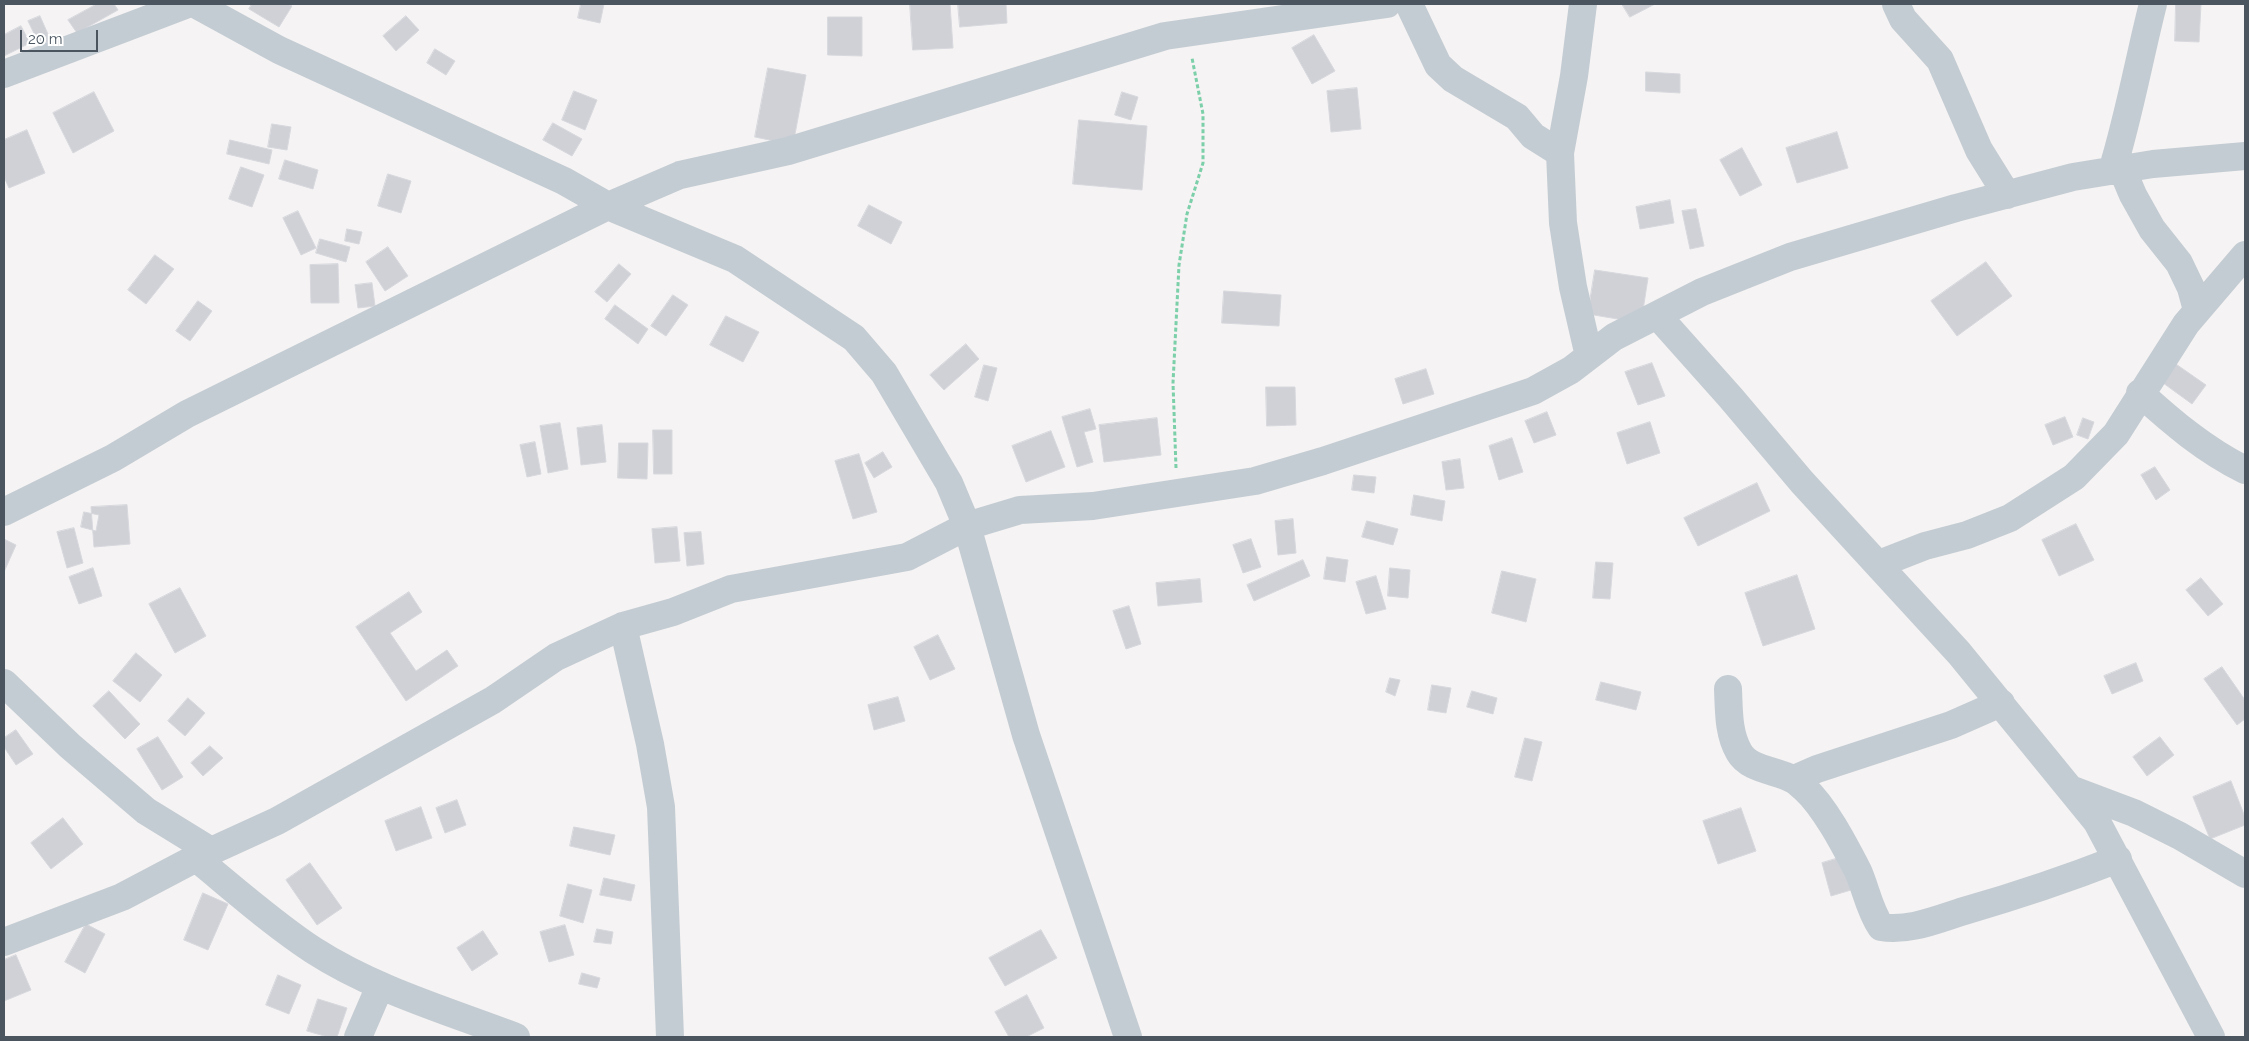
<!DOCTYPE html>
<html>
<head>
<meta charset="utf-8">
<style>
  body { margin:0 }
  #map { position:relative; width:2249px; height:1041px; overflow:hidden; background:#f5f3f3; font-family:Raleway,sans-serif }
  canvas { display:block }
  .frame { position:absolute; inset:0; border:5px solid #4a5560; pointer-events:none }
  .scale { position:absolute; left:20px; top:30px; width:78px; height:22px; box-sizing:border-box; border:2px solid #4a5560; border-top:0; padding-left:6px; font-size:15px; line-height:18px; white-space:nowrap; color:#4a5560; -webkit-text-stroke:4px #fff; paint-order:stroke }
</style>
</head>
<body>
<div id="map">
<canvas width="2249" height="1041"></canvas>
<div class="frame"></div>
<div class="scale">20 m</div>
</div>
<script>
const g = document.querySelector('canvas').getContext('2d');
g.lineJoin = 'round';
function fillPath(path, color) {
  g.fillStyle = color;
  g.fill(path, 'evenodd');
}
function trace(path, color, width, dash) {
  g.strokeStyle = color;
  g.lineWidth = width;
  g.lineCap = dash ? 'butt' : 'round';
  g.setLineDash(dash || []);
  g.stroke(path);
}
const building = new Path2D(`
  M 97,4 L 114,4 L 118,10 L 77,33 L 68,20 Z
  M 252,4 L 287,4 L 292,6 L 279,27 L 249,9 Z
  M 581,4 L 604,4 L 600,23 L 578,18 Z
  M 910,4 L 950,4 L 953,48 L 913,50 Z
  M 958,4 L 1006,4 L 1007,23 L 960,27 Z
  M 1622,4 L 1655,4 L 1630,17 Z
  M 2176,4 L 2201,4 L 2199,42 L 2175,41 Z
  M 40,16 L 51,41 L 40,46 L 28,21 Z
  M 406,16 L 419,30 L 396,51 L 383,36 Z
  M 828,17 L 862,17 L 862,56 L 828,55 Z
  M 21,26 L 30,43 L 4,56 L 4,35 Z
  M 1314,35 L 1335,71 L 1312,84 L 1292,48 Z
  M 435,49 L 455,61 L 446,75 L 427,63 Z
  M 768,68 L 806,75 L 793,145 L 755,137 Z
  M 1646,72 L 1680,74 L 1680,93 L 1646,91 Z
  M 1357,88 L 1361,129 L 1331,132 L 1327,91 Z
  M 574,91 L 597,100 L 585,130 L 562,120 Z
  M 94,92 L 114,131 L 73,153 L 53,113 Z
  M 1122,92 L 1138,97 L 1131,120 L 1115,115 Z
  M 1079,120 L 1147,126 L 1142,190 L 1073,184 Z
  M 553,123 L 582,139 L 572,156 L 543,140 Z
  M 272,124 L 291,127 L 287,150 L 268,147 Z
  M 27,130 L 45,173 L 9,188 L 4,177 L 4,140 Z
  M 1837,132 L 1848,168 L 1797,183 L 1786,148 Z
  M 230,140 L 272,150 L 269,164 L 227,154 Z
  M 1742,148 L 1762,185 L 1740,196 L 1720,160 Z
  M 285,160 L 318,170 L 313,189 L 279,179 Z
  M 241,167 L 264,175 L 252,207 L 229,199 Z
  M 388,174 L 411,181 L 401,213 L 378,206 Z
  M 1670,200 L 1674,223 L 1640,229 L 1636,207 Z
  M 869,205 L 902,222 L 891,244 L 858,226 Z
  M 1696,209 L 1704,246 L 1690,249 L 1682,211 Z
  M 298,211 L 316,248 L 301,255 L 283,218 Z
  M 347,229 L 362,232 L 359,244 L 345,241 Z
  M 320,239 L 350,247 L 346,262 L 316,253 Z
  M 388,247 L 408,276 L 385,291 L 366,262 Z
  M 155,255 L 174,269 L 146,304 L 128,290 Z
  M 1986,262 L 2012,296 L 1957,336 L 1931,301 Z
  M 338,264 L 339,303 L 311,303 L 310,265 Z
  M 619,264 L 631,274 L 607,302 L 595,292 Z
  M 1595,270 L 1648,278 L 1641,323 L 1588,314 Z
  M 372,283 L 375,306 L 358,308 L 355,285 Z
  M 1224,291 L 1281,295 L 1279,326 L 1222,323 Z
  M 673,295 L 688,305 L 666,336 L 651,326 Z
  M 198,301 L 212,311 L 190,341 L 176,331 Z
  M 615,305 L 648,329 L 638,344 L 605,319 Z
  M 726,316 L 759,332 L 743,362 L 710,345 Z
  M 966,344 L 979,359 L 944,390 L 930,375 Z
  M 2173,362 L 2206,385 L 2192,404 L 2159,380 Z
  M 1652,363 L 1665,396 L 1638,405 L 1625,372 Z
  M 984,365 L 997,368 L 988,401 L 975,397 Z
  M 1426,369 L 1434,394 L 1403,404 L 1395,379 Z
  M 1266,387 L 1295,387 L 1296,425 L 1267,426 Z
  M 1090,409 L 1096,429 L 1084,432 L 1093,462 L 1077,467 L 1062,417 Z
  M 1547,412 L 1556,435 L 1534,443 L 1525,421 Z
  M 2065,417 L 2073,437 L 2053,445 L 2045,425 Z
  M 1157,418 L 1161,455 L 1104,462 L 1099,425 Z
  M 2083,418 L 2094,422 L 2088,439 L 2077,435 Z
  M 1650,422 L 1660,453 L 1627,464 L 1617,433 Z
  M 560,423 L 568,469 L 548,473 L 540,426 Z
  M 602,425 L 606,462 L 581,465 L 577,428 Z
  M 653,430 L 672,430 L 672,474 L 654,474 Z
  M 1051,431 L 1065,467 L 1026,482 L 1012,446 Z
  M 1512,438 L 1523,472 L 1499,480 L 1489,446 Z
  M 535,442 L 541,474 L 527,477 L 520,445 Z
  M 619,443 L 648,443 L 647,479 L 618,478 Z
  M 883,452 L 892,467 L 874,478 L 865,463 Z
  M 859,454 L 877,512 L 853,519 L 835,461 Z
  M 1460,459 L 1464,488 L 1446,490 L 1442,462 Z
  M 2155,467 L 2170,490 L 2156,500 L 2141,475 Z
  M 1354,475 L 1376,477 L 1374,493 L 1352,490 Z
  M 1757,483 L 1770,511 L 1698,546 L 1684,518 Z
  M 1414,495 L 1445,501 L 1442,521 L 1411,515 Z
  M 127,505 L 130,544 L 94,547 L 91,507 Z
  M 84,512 L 99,515 L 96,531 L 81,527 Z
  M 1293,519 L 1296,553 L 1278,555 L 1275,521 Z
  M 1367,521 L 1398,529 L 1393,545 L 1362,537 Z
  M 2076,524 L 2094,560 L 2059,576 L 2042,540 Z
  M 677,527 L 680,561 L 655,563 L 652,529 Z
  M 74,528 L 83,563 L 67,568 L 57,532 Z
  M 701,532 L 704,564 L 687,566 L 684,533 Z
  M 4,539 L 16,545 L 4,572 Z
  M 1251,539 L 1261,567 L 1243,573 L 1233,545 Z
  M 1327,557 L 1348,560 L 1345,582 L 1324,579 Z
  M 1303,560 L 1310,576 L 1254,601 L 1247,585 Z
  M 1596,562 L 1613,563 L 1610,599 L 1593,598 Z
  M 93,568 L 102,596 L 79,604 L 69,577 Z
  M 1390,568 L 1410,570 L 1408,598 L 1388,596 Z
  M 1502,571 L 1536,579 L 1526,622 L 1492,613 Z
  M 1797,575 L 1815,629 L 1763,646 L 1745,593 Z
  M 1376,576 L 1386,609 L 1366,614 L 1356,582 Z
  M 2201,578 L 2223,604 L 2208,616 L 2186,590 Z
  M 1200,579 L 1202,602 L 1158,606 L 1156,583 Z
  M 180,588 L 206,636 L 175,653 L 149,604 Z
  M 409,592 L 422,612 L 390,633 L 416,671 L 447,650 L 458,666 L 406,701 L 356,627 Z
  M 1129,606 L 1141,644 L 1126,649 L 1113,611 Z
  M 938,635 L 955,669 L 930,680 L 914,647 Z
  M 136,653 L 162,675 L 140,702 L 113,681 Z
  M 2136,663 L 2143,681 L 2112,694 L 2104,676 Z
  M 2222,667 L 2245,700 L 2245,719 L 2237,725 L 2204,679 Z
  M 1390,678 L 1400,680 L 1395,696 L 1386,692 Z
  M 1601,682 L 1641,692 L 1636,710 L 1596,700 Z
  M 1432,685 L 1451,688 L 1446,713 L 1428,710 Z
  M 109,691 L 140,724 L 125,739 L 93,706 Z
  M 1472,691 L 1497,698 L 1493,714 L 1467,707 Z
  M 898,697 L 905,721 L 874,730 L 868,705 Z
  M 188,698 L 205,713 L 185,736 L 168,721 Z
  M 16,730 L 33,754 L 16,765 L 4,747 L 4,738 Z
  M 158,737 L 183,777 L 162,790 L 137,749 Z
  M 2160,737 L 2174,755 L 2147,776 L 2133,757 Z
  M 1525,738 L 1542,742 L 1532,781 L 1515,777 Z
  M 210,746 L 223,758 L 203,776 L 191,763 Z
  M 2231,781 L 2245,817 L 2245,825 L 2210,839 L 2193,797 Z
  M 457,800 L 466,825 L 445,833 L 436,808 Z
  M 421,807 L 432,838 L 396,851 L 385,821 Z
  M 1741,808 L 1756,851 L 1718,864 L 1703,821 Z
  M 63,818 L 83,844 L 51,869 L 31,843 Z
  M 574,827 L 615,835 L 610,855 L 570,846 Z
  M 1842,857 L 1851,890 L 1831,896 L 1822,863 Z
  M 310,863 L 342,908 L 317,925 L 286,880 Z
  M 604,878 L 635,885 L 631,901 L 600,895 Z
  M 568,884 L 592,890 L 583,923 L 560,916 Z
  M 203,893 L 228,904 L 208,950 L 184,940 Z
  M 86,924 L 105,934 L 85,973 L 65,962 Z
  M 565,925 L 574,955 L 549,962 L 540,932 Z
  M 597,929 L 613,932 L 611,944 L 594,942 Z
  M 1041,930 L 1057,958 L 1005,986 L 989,958 Z
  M 483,931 L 498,954 L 472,971 L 457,948 Z
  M 16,955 L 31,990 L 4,1001 L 4,960 Z
  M 582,973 L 600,978 L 597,988 L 579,984 Z
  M 278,975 L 301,985 L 289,1014 L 266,1005 Z
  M 1027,995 L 1044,1028 L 1026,1037 L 1009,1037 L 995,1012 Z
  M 318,999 L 347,1008 L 337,1037 L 328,1037 L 307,1031 Z`);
fillPath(building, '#cfd1d7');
trace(building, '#d7d8dd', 1);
trace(new Path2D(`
  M 1176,468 L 1173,383 L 1179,265 L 1187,214 L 1203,163 L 1203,114 L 1192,58`), '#7bcfa9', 3, [4, 2.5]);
trace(new Path2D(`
  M 195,4 L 279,50 L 564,181 L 608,206 L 735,259 L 854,338 L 884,373 L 949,483 L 967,526 L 1026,735 L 1128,1037
  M 1409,4 L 1438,65 L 1453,79 L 1517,117 L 1533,136 L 1560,153
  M 1583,4 L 1574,76 L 1560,153 L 1563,223 L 1573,287 L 1589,356
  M 1896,4 L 1903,19 L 1940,60 L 1979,150 L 2007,195
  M 4,74 L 188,4
  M 2122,169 L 2133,195 L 2152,229 L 2179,263 L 2191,288 L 2197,310
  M 2112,171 C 2129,116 2139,59 2153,4
  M 1657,315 L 1731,398 L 1802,482 L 1959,653 L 2097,822 L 2211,1037
  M 2140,393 C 2173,423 2205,450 2245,470
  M 4,512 L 113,458 L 187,414 L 608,206 L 680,175 L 788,151 L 1165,36 L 1387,4
  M 1879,564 L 1925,546 L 1967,535 L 2010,518 L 2074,477 L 2116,434 L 2186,324 L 2245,255
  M 623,626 L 650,744 L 661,807 L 670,1037
  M 4,683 L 70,746 L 146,811 L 211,851
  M 1728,689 C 1729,710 1728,733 1739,752 C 1749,770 1776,770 1792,779 C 1797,781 1800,785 1804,788 C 1825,807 1845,846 1858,871 C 1866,889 1869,909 1881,927 C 1908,932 1938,919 1964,911 C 2016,896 2067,879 2118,859
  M 1794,779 L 1817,769 L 1951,725 L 2001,703
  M 2073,790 L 2134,813 L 2180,836 L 2245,874
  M 196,858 C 234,889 272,923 313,950 C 375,990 448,1011 516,1037
  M 4,942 L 122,897 L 196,858 L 277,821 L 493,700 L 556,657 L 623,626 L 673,612 L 731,589 L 907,557 L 967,526 L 1020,510 L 1093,506 L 1255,481 L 1323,461 L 1533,391 L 1571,370 L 1614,337 L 1702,292 L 1790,257 L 1956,208 L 2073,177 L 2153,164 L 2245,156
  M 358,1037 L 380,986`), '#c4ccd3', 28);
</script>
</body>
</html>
